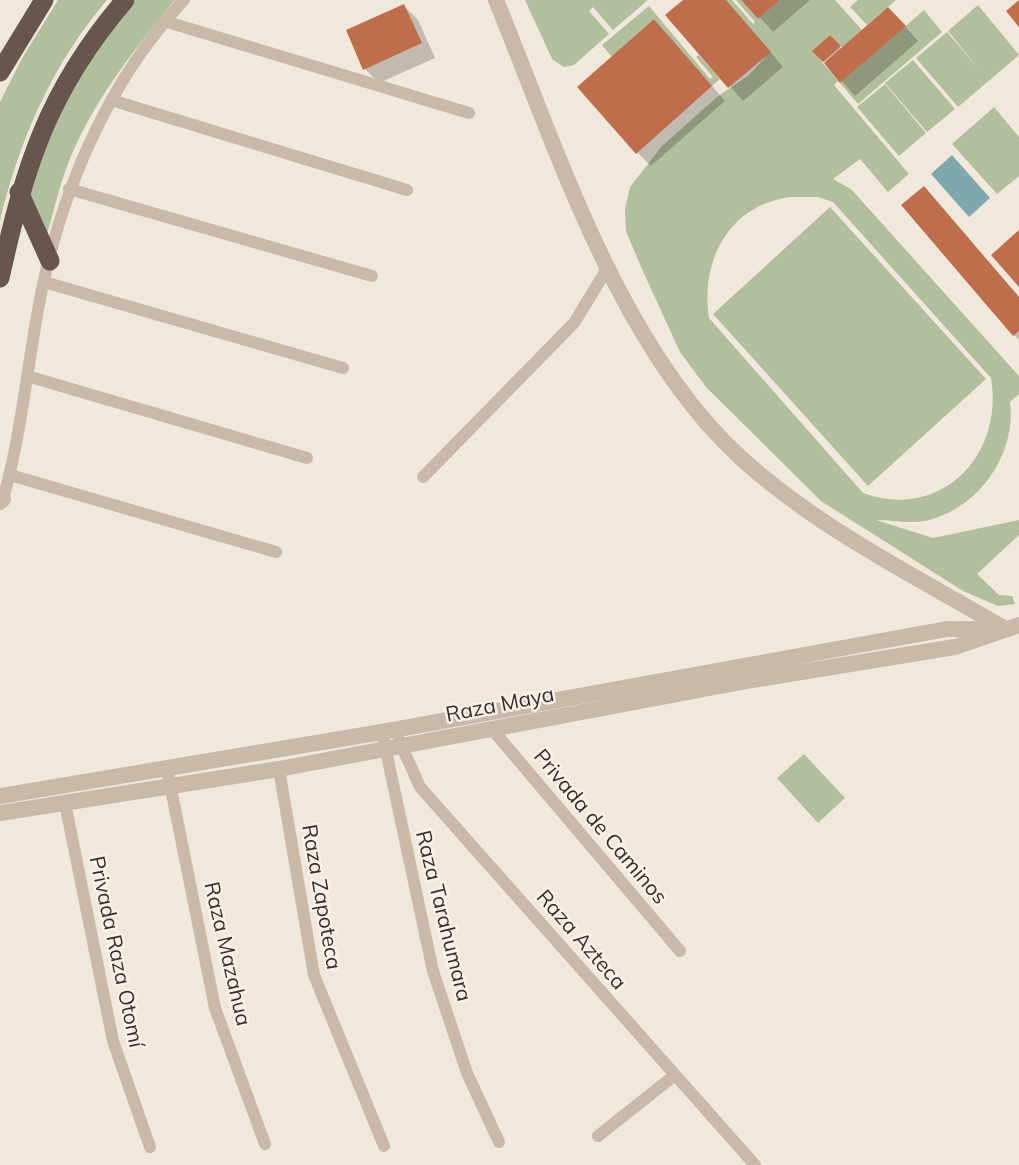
<!DOCTYPE html>
<html>
<head>
<meta charset="utf-8">
<style>
  body { margin:0 }
  canvas { display:block; background:#f1e8dc }
</style>
</head>
<body>
<canvas width="1019" height="1165"></canvas>
<script>
const g = document.querySelector('canvas').getContext('2d');
g.lineJoin = 'round';
function fillPath(path, color) {
  g.fillStyle = color;
  g.fill(path, 'evenodd');
}
function trace(path, color, width, dash) {
  g.strokeStyle = color;
  g.lineWidth = width;
  g.lineCap = dash ? 'butt' : 'round';
  g.setLineDash(dash || []);
  g.stroke(path);
}
function label(font, color, halo, rows, align = 'center') {
  g.font = font + ' Mulish,sans-serif';
  g.lineWidth = 5;
  g.setLineDash([]);
  g.textBaseline = 'middle';
  g.strokeStyle = halo;
  g.fillStyle = color;
  for (const [text, x, y, turn = 0] of rows) {
    g.save();
    g.translate(x, y);
    g.rotate((+turn || 0) * Math.PI / 180);
    g.textAlign = isNaN(turn) ? turn : align;
    if (halo) g.strokeText(text, 0, 0);
    g.fillText(text, 0, 0);
    g.restore();
  }
}
fillPath(new Path2D(`
  M 58,0 L 107,0 C 53,63 19,140 0,221 L 0,102 L 21,60 Z
  M 135,0 L 175,0 C 133,51 89,106 66,169 C 58,191 53,215 46,237 L 28,189 C 55,122 86,54 135,0 Z
  M 525,0 L 648,0 L 613,30 L 593,7 L 589,11 L 609,34 L 574,65 L 564,67 L 552,59 Z
  M 726,0 L 732,0 L 753,24 L 755,22 L 736,0 L 741,0 L 758,19 L 780,0 L 835,0 L 862,30 L 842,48 L 830,35 L 813,51 L 838,81 L 834,85 L 909,174 L 888,192 L 860,159 L 833,179 L 851,189 L 1019,376 L 1019,394 L 1010,402 C 1017,454 978,510 925,521 C 909,524 892,520 876,520 L 933,538 L 1019,520 L 1019,535 L 977,574 L 999,595 L 1012,596 L 1015,604 L 998,606 L 963,591 L 821,501 L 706,387 L 680,352 L 641,267 L 626,231 L 625,209 L 630,187 L 662,146 L 717,97 L 749,75 L 770,52 ZM 790,197 L 818,197 L 833,202 L 991,378 C 1004,456 941,521 863,493 L 709,318 C 701,260 728,206 790,197 Z
  M 858,0 L 896,0 L 867,25 L 850,7 Z
  M 978,5 L 1019,55 L 958,107 L 916,58 L 947,32 L 978,68 L 948,31 Z
  M 649,6 L 710,79 L 713,77 L 696,57 L 699,55 L 720,79 L 712,86 L 654,19 L 612,57 L 602,45 Z
  M 924,10 L 942,32 L 858,104 L 840,83 Z
  M 913,60 L 955,109 L 927,132 L 885,83 Z
  M 885,84 L 926,133 L 899,156 L 857,107 Z
  M 994,107 L 1019,137 L 1019,176 L 997,194 L 952,144 Z
  M 830,207 L 986,379 L 868,486 L 713,314 Z
  M 804,754 L 845,798 L 818,823 L 777,778 Z`), '#b2bf9d');
fillPath(new Path2D(`
  M 952,155 L 990,198 L 969,217 L 931,174 Z`), '#7da8ac');
fillPath(new Path2D(`
  M 686,0 L 726,0 L 783,67 L 743,101 L 668,16 Z
  M 744,0 L 810,0 L 773,32 Z
  M 404,6 L 418,20 L 435,58 L 379,83 L 365,69 Z
  M 902,23 L 918,41 L 855,96 L 815,51 L 830,37 L 842,50 Z
  M 668,35 L 725,101 L 651,166 L 637,152 Z
  M 924,188 L 1019,297 L 1019,340 L 1014,335 Z`), '#0003');
fillPath(new Path2D(`
  M 683,0 L 726,0 L 771,52 L 728,88 L 665,15 Z
  M 741,0 L 780,0 L 758,19 Z
  M 1019,0 L 1019,27 L 1006,11 Z
  M 404,4 L 422,43 L 363,70 L 346,30 Z
  M 888,7 L 906,26 L 840,83 L 824,63 Z
  M 654,19 L 712,86 L 636,154 L 577,87 Z
  M 830,35 L 841,46 L 823,62 L 812,51 Z
  M 924,186 L 1019,297 L 1019,331 L 1013,336 L 901,205 Z
  M 1019,230 L 1019,287 L 991,255 Z`), '#bf6e4c');
trace(new Path2D(`
  M 164,21 L 469,113
  M 111,100 L 407,190
  M 69,189 L 372,276
  M 44,282 L 343,368
  M 27,376 L 307,458
  M 10,475 L 276,552
  M 423,477 L 574,323 L 607,269
  M 3,499 C 23,429 28,355 43,284 C 66,180 111,78 184,0
  M 491,728 L 680,951
  M 382,732 L 433,971 L 467,1073 L 499,1142
  M 399,740 L 420,787 L 755,1165
  M 167,769 L 215,1008 L 265,1144
  M 279,769 L 314,975 L 384,1146
  M 65,803 L 113,1041 L 150,1147
  M 598,1136 L 675,1075`), '#c8b9a9', 12);
trace(new Path2D(`
  M 496,0 C 557,149 619,347 741,458 C 818,528 913,575 1002,627
  M 0,502 L 3,499
  M 0,796 L 382,732 L 947,629 L 991,629
  M 0,813 L 279,769 L 752,680 L 955,647 L 1019,625`), '#c8b9a9', 16);
trace(new Path2D(`
  M 0,72 L 44,0
  M 19,192 L 50,261
  M 0,278 C 25,165 48,90 125,0`), '#66564d', 19);
label('21px', '#362d28', '#f9f2e9', [
  ["Raza Maya",500,705,-11],
  ["Privada de Caminos",600,827,50],
  ["Raza Zapoteca",321,897,80],
  ["Raza Tarahumara",443,916,76],
  ["Raza Azteca",581,940,49],
  ["Privada Raza Otomí",116,952,78],
  ["Raza Mazahua",227,954,77]
]);
</script>
</body>
</html>
